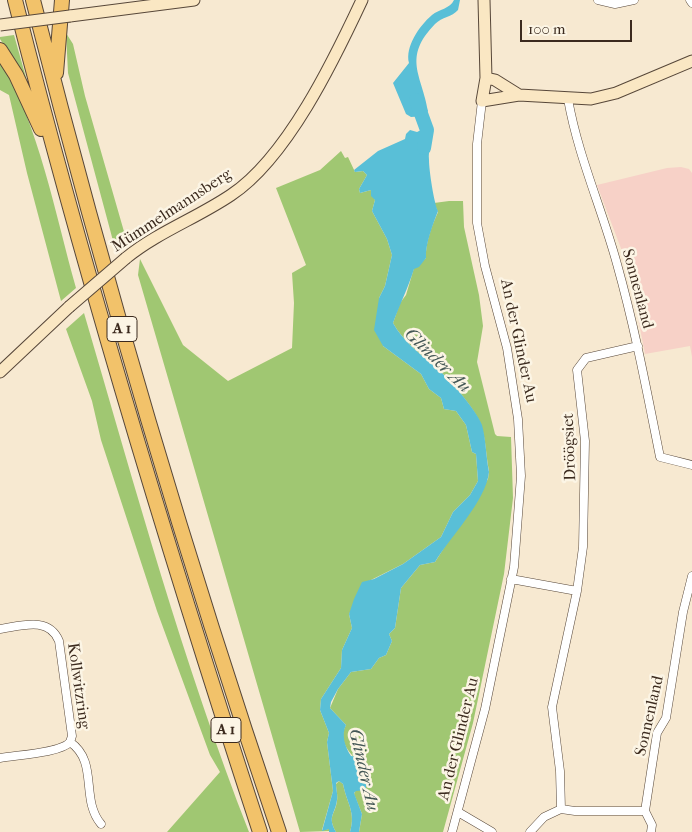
<!DOCTYPE html>
<html>
<head>
<meta charset="utf-8">
<style>
  body { margin:0 }
  #map { position:relative; width:692px; height:832px; overflow:hidden; background:#f7e9d1; font-family:"IM FELL French Canon",serif }
  canvas { display:block }
  .scale { position:absolute; left:520px; top:20px; width:112px; height:22px; box-sizing:border-box; border:2px solid #3b2a1e; border-top:0; padding-left:6px; font-size:15px; line-height:18px; white-space:nowrap; color:#3b2a1e; -webkit-text-stroke:4px #fcf5e5; paint-order:stroke }
</style>
</head>
<body>
<div id="map">
<canvas width="692" height="832"></canvas>
<div class="scale">100 m</div>
</div>
<script>
const g = document.querySelector('canvas').getContext('2d');
g.lineJoin = 'round';
function fillPath(path, color) {
  g.fillStyle = color;
  g.fill(path, 'evenodd');
}
function trace(path, color, width, dash) {
  g.strokeStyle = color;
  g.lineWidth = width;
  g.lineCap = dash ? 'butt' : 'round';
  g.setLineDash(dash || []);
  g.stroke(path);
}
function label(font, color, halo, rows, align = 'center') {
  g.font = font + ' "IM FELL French Canon",serif';
  g.lineWidth = 5;
  g.setLineDash([]);
  g.textBaseline = 'middle';
  g.strokeStyle = halo;
  g.fillStyle = color;
  for (const [text, x, y, turn = 0] of rows) {
    g.save();
    g.translate(x, y);
    g.rotate((+turn || 0) * Math.PI / 180);
    g.textAlign = isNaN(turn) ? turn : align;
    if (halo) g.strokeText(text, 0, 0);
    g.fillText(text, 0, 0);
    g.restore();
  }
}
fillPath(new Path2D(`
  M 681,167 L 689,169 L 692,173 L 692,357 L 690,346 L 645,354 L 628,267 L 597,185 L 667,168 Z`), '#f7d1c7');
fillPath(new Path2D(`
  M 66,33 L 73,44 L 85,96 L 125,235 L 116,252 L 68,73 Z
  M 14,35 L 27,81 L 0,39 L 0,37 Z
  M 0,59 C 39,126 55,213 76,288 L 61,301 L 27,173 L 9,95 L 0,90 Z
  M 341,151 L 345,158 L 348,157 L 355,172 L 363,171 L 367,175 L 359,189 L 360,193 L 371,190 L 375,200 L 372,211 L 387,239 L 392,255 L 385,286 L 379,298 L 383,346 L 421,374 L 429,389 L 441,398 L 444,409 L 456,411 L 466,425 L 472,452 L 476,454 L 478,481 L 470,495 L 453,512 L 441,537 L 403,564 L 369,581 L 349,614 L 352,628 L 342,650 L 341,668 L 321,699 L 320,710 L 329,733 L 327,742 L 333,791 L 322,830 L 329,829 L 330,831 L 300,832 L 138,275 L 140,259 L 183,345 L 228,381 L 292,348 L 294,303 L 292,273 L 306,265 L 276,188 L 320,170 Z
  M 449,201 L 463,201 L 464,227 L 479,295 L 483,326 L 477,362 L 495,434 L 497,436 L 511,437 L 513,498 L 504,574 L 473,723 L 443,832 L 359,832 L 362,814 L 354,794 L 362,775 L 362,765 C 350,754 337,741 346,725 L 330,708 L 338,689 L 351,672 L 371,669 L 379,658 L 386,655 L 392,641 L 389,634 L 395,628 L 401,588 L 420,565 L 435,562 L 488,479 L 489,471 C 486,457 486,439 481,425 C 476,409 447,376 433,365 C 418,352 403,341 393,323 L 400,303 L 406,295 L 414,268 L 426,258 C 425,244 432,225 438,212 L 434,203 Z
  M 84,313 C 135,487 183,663 249,832 L 167,832 L 220,772 L 210,755 L 157,611 L 101,440 L 92,401 L 66,329 Z
  M 339,781 L 343,784 C 347,804 356,812 350,832 L 336,832 C 327,816 335,815 337,801 C 338,795 336,789 336,784 Z`), '#a0c772');
fillPath(new Path2D(`
  M 454,0 L 460,0 L 458,10 C 452,17 442,17 435,24 C 402,58 422,75 428,111 L 425,116 L 411,117 L 406,114 L 393,83 L 409,63 C 405,47 419,26 432,15 C 439,9 450,9 454,0 Z
  M 423,129 L 431,131 C 432,141 428,150 429,160 C 429,170 434,203 438,211 C 433,224 425,245 426,258 L 419,267 L 414,269 C 408,288 400,304 393,323 C 403,341 418,352 433,365 C 447,376 476,409 482,425 C 486,439 486,457 489,472 C 486,501 450,537 435,562 L 420,565 L 401,588 L 395,628 L 389,634 L 392,641 L 386,655 L 379,658 L 371,669 L 351,672 L 338,689 L 331,702 L 330,708 L 346,725 C 341,735 345,747 351,756 L 358,757 L 362,765 L 362,775 L 366,779 L 366,790 L 356,791 L 354,793 L 362,814 L 359,832 L 350,832 C 356,812 347,804 343,784 L 339,781 L 336,783 C 336,789 338,795 337,800 C 335,815 327,816 336,832 L 329,832 L 329,829 L 322,831 L 333,791 L 327,742 L 329,733 L 320,710 L 321,699 L 341,668 L 342,650 L 352,628 L 349,614 L 354,599 L 362,582 L 374,579 L 403,564 L 441,537 L 453,512 L 470,495 L 478,481 L 476,454 L 472,452 L 466,425 L 456,411 L 444,409 L 441,398 L 429,389 L 421,374 L 383,346 L 374,330 L 379,298 L 385,286 L 392,255 L 387,239 L 372,211 L 375,200 L 371,196 L 371,190 L 360,193 L 359,189 L 367,175 L 363,171 L 355,172 L 354,170 L 378,151 L 405,139 L 406,134 L 410,130 L 417,132 Z`), '#59bfd7');
trace(new Path2D(`
  M 416,100 L 427,130 L 424,148`), '#59bfd7', 14);
const street = new Path2D(`
  M 598,0 L 615,4 L 634,0
  M 690,0 L 692,3
  M 568,99 C 578,156 602,209 617,264 C 635,328 647,392 660,457 L 692,465
  M 511,579 L 577,591
  M 0,629 C 21,626 49,616 59,641 L 72,736 L 70,742 C 99,762 80,799 101,824
  M 0,758 C 16,755 61,753 70,742
  M 561,809 L 560,771 L 552,707 L 577,591 L 583,547 L 585,441 L 577,370 L 586,358 L 638,346
  M 458,812 L 492,832
  M 452,832 L 485,709 L 514,567 L 521,476 L 518,419 L 507,348 L 485,266 L 477,223 L 477,144 L 482,101
  M 530,832 L 544,817 L 561,809 L 575,811 L 645,811
  M 651,832 L 652,825 L 645,811 L 657,733 L 666,718 L 683,612 L 692,576`);
const secondary = new Path2D(`
  M 484,0 L 486,78 L 482,101 L 519,95 L 591,99 L 616,93 L 692,61
  M 70,16 L 194,0
  M 486,78 L 495,80 L 519,95
  M 126,258 C 158,232 197,218 231,195 C 287,158 334,60 362,0
  M 0,372 L 69,307`);
const highway = new Path2D(`
  M 15,0 C 86,281 170,557 260,832
  M 33,0 C 104,280 186,558 279,832
  M 0,50 L 16,75 L 41,129
  M 56,73 L 62,0`);
trace(street, '#574739', 9);
trace(secondary, '#574739', 13);
trace(highway, '#574739', 16);
trace(street, '#fff', 8);
trace(secondary, '#fae7c3', 11);
trace(highway, '#f2c26a', 14);
const secondaryBridge = new Path2D(`
  M 0,25 L 70,16
  M 69,307 L 126,258`);
trace(secondaryBridge, '#574739', 13, []);
trace(secondaryBridge, '#fae7c3', 11);
for (const [x, y, w] of [
  [122,329,30],
  [226,730,30]
]) {
  const box = new Path2D();
  box.roundRect(x - w / 2, y - 12.5, w, 25, 4);
  g.fillStyle = '#fcf5e5';
  g.fill(box);
  trace(box, '#3b2a1e', 1);
}
label('bold 15px', '#3b2a1e', null, [
  ["A 1",122,329],
  ["A 1",226,730]
]);
label('16px', '#3b2a1e', '#fcf5e5', [
  ["Mümmelmannsberg",172,211,-33],
  ["Sonnenland",637,289,75],
  ["An der Glinder Au",518,341,78],
  ["Dröögsiet",570,447,-92],
  ["Kollwitzring",78,686,82],
  ["Sonnenland",650,716,-77],
  ["An der Glinder Au",459,739,-76]
]);
label('italic 18px', '#445756', '#fcf5e5', [
  ["Glinder Au",437,361,44],
  ["Glinder Au",363,770,77]
]);
</script>
</body>
</html>
